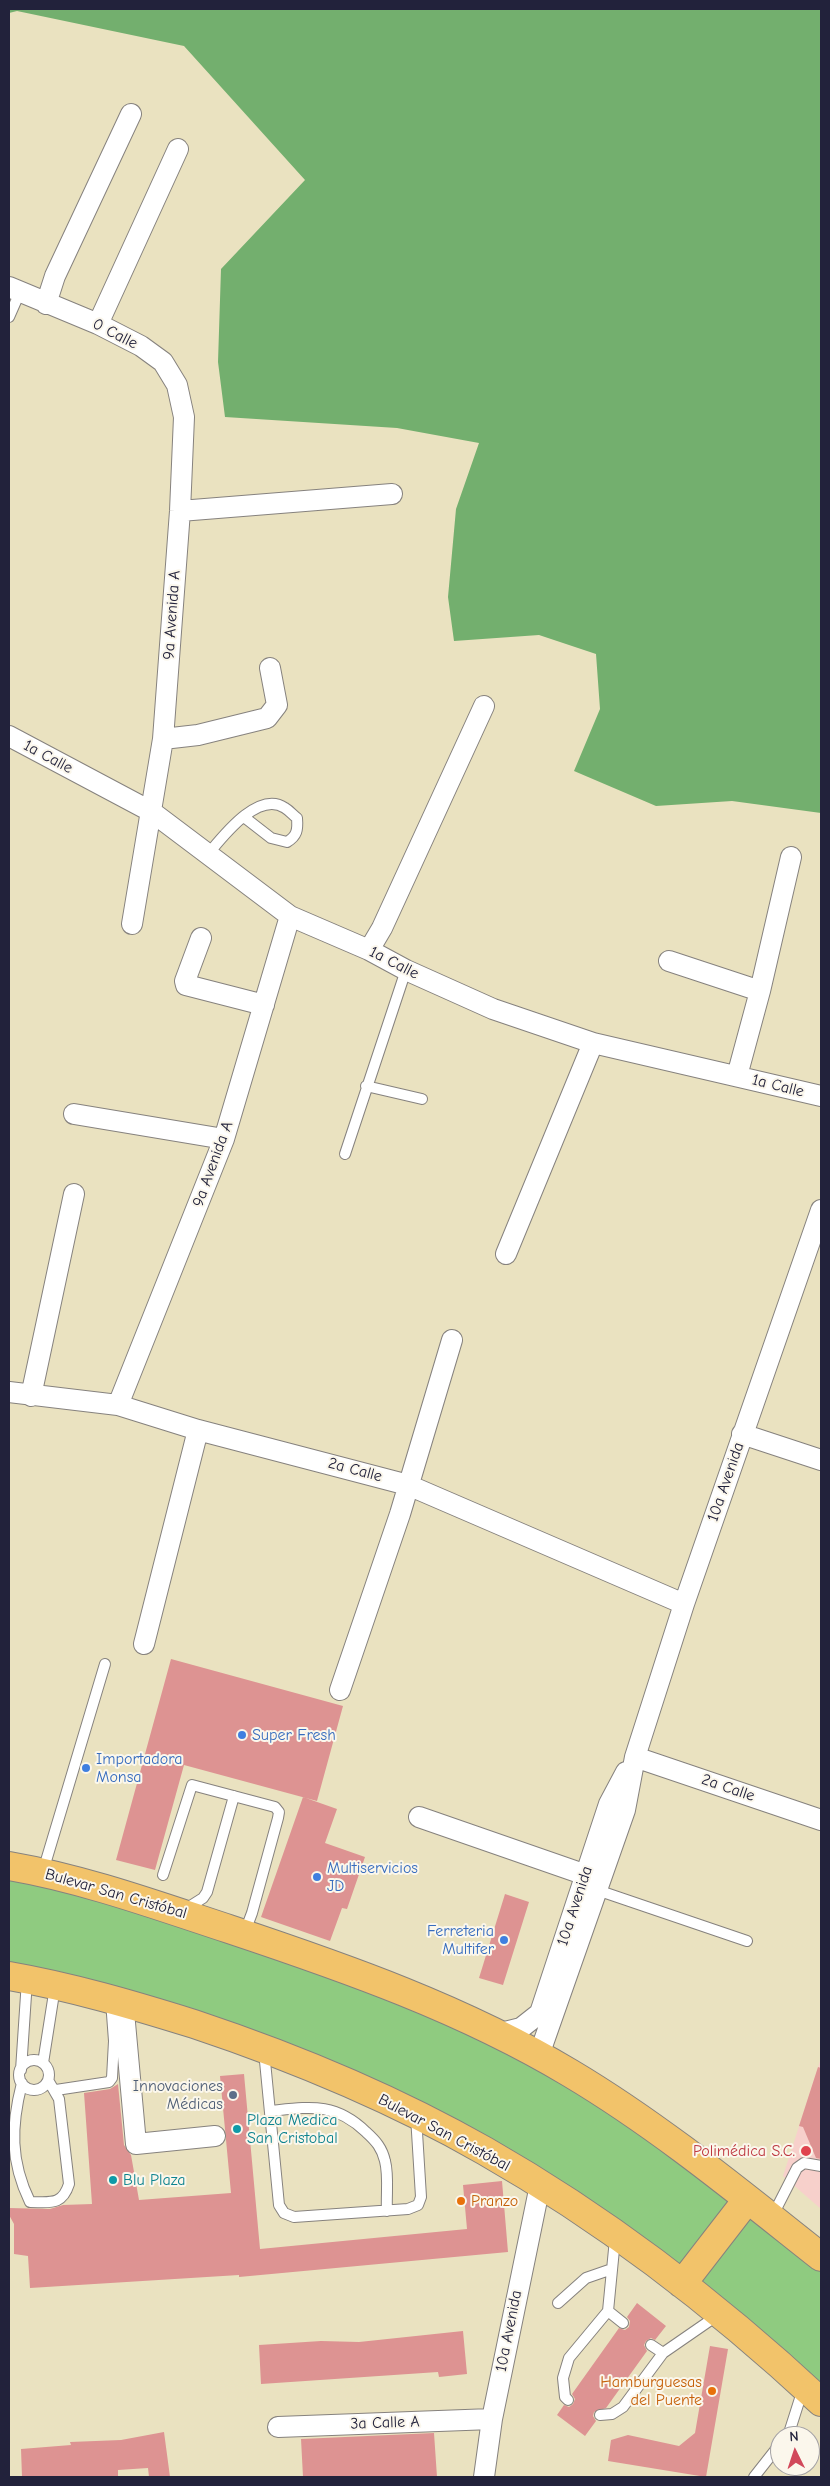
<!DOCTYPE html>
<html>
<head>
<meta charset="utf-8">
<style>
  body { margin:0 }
  #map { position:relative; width:830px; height:2486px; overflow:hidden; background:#eae2c0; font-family:"Comic Neue",sans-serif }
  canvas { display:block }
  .frame { position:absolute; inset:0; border:10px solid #22223b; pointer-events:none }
  .north { position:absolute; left:770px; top:2426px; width:50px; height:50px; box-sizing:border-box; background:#fbf7ec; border:1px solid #a4a2a5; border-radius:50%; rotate:356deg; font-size:14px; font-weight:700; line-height:20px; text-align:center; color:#22223b }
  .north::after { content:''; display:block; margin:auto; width:18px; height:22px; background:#d1495b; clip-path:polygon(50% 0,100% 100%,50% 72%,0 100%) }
</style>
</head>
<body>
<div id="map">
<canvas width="830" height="2486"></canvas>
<div class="frame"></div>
<div class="north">N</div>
</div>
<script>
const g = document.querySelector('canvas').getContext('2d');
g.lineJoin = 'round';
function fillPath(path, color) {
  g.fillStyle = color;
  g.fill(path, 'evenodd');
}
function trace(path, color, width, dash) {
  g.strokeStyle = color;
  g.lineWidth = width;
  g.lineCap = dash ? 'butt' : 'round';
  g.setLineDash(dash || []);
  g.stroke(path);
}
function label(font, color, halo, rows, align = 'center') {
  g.font = font + ' "Comic Neue",sans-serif';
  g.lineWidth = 4;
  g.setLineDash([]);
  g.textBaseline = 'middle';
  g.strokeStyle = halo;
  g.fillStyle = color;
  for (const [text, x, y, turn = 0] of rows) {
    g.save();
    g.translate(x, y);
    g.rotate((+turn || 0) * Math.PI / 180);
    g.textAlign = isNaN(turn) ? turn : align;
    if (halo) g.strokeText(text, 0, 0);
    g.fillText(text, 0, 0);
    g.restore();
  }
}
fillPath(new Path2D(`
  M 821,2058 L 821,2209 L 783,2176 Z`), '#f7d0cb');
fillPath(new Path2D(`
  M 9,1873 L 357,1982 L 571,2083 L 737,2202 L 680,2274 L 413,2103 L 9,1969 Z
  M 747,2210 L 821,2267 L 821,2388 L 691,2283 Z`), '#8fcb80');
fillPath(new Path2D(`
  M 9,9 L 821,9 L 821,813 L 732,801 L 656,806 L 574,771 L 600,709 L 596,654 L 539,635 L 454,641 L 448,597 L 456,509 L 479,443 L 397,428 L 225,417 L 218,362 L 221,269 L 305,180 L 184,46 L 17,11 L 9,13 Z`), '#73af6e');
fillPath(new Path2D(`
  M 171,1659 L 343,1706 L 317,1801 L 184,1765 L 155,1870 L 116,1860 Z
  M 303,1797 L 337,1809 L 325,1843 L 365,1857 L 347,1909 L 342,1908 L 330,1941 L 261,1917 Z
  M 505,1894 L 529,1902 L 503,1985 L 479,1978 Z
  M 818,2067 L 821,2068 L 821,2159 L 816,2158 L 803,2127 L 799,2126 Z
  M 244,2074 L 260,2249 L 467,2229 L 463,2185 L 502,2181 L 508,2252 L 239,2277 L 239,2275 L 30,2288 L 28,2256 L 14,2254 L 14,2224 L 9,2215 L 9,2208 L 50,2209 L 63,2205 L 92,2204 L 84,2093 L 110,2089 L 118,2084 L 124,2145 L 131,2155 L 139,2200 L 231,2193 L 220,2076 Z
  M 637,2303 L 666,2326 L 655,2340 L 651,2338 L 646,2341 L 644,2345 L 647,2351 L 606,2408 L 594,2412 L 593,2416 L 596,2421 L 585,2436 L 557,2415 L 564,2405 L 569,2407 L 573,2404 L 575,2399 L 572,2394 L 619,2328 L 625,2330 L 629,2327 L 630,2321 L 627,2317 Z
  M 463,2331 L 467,2374 L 439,2377 L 438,2372 L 261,2384 L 259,2345 L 321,2341 L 359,2342 Z
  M 710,2346 L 728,2349 L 706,2477 L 608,2461 L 611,2440 L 628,2435 L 679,2446 L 695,2433 Z
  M 164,2432 L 170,2477 L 149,2477 L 148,2468 L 118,2470 L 118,2477 L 22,2477 L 21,2449 L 71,2445 L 70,2442 L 121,2440 Z
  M 434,2433 L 437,2477 L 303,2477 L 301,2439 Z`), '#dd9392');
const lane = new Path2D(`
  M 9,317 L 20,292
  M 209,853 C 224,835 259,790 285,808 C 290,811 293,815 297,818 C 298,830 297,836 287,842 L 271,838 L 244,817
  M 366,1086 L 422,1099
  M 345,1154 L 406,970
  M 43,1871 L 105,1664
  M 163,1875 L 192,1785 L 275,1807 L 279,1812 L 278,1818 L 252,1913 L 244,1934
  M 597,1890 L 747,1941
  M 184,1910 L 203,1898 L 207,1892 L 234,1796
  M 264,2051 L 279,2205 L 284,2213 L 294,2217 L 408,2209 L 418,2205 L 421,2197 L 416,2116
  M19 2075a15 15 0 1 1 30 0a15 15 0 1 1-30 0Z
  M 43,2063 L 55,1987
  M 21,2070 L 27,1980
  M 22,2083 C 11,2126 10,2161 30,2202 C 50,2202 62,2206 69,2184 L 59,2099 L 48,2080
  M 56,2090 L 109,2082 L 112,2078 L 114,2041 L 111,2001
  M 270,2111 C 310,2107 335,2102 366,2132 C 376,2141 382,2148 385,2161 C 389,2176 386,2195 387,2211
  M 772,2217 L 797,2168 L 804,2163 L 821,2166
  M 615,2239 L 608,2311 L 623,2323
  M 558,2303 L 586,2278 L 612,2269
  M 651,2345 L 663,2353 L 718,2315
  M 568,2400 L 565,2397 L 563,2378 L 569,2358 L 608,2311
  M 600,2415 L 612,2414 L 623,2407 L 663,2353
  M 791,2436 L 789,2433 L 803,2389
  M 754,2477 L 780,2444`);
const street = new Path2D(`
  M 9,287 L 98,324 L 141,346 L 163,362 L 177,385 L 184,417 L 180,511 L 163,739 L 132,924
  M 46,304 L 55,276 L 131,114
  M 98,324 L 178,149
  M 180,511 L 392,494
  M 9,736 L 152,812 L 290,916 L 369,950 L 406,970 L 493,1009 L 593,1043 L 821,1096
  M 163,739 L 198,735 L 267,718 L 277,705 L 270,668
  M 201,938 L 185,981 L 186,985 L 264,1005
  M 369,950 L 382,928 L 484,706
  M 669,961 L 760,991
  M 737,1076 L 760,991 L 791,857
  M 74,1114 L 224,1139
  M 506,1254 L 593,1043
  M 9,1392 L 118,1405 L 198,1430 L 408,1485 L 684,1604
  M 31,1396 L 74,1194
  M 118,1405 L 224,1139 L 290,916
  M 742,1434 L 821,1460
  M 144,1644 L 198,1430
  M 340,1690 L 400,1514 L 452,1340
  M 635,1757 L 821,1820
  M 419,1817 L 586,1875
  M 123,2001 L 136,2144 L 215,2136
  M 497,2034 L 521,2028 L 540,2013 L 609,1804 L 626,1772
  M 539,2055 L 625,1810 L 635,1757 L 684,1604 L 821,1210
  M 278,2427 L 492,2419
  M 484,2477 L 492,2419 L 540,2185`);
const primary = new Path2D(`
  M 9,1866 C 84,1879 156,1905 229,1929 C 346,1968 463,2009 570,2073 C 659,2126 740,2193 821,2257
  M 9,1976 C 72,1987 133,2005 194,2024 C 293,2057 394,2099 485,2151 C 606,2220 719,2307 821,2402
  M 682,2284 L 747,2200`);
trace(lane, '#86827e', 12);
trace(street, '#86827e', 22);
trace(primary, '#86827e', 30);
trace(lane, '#fff', 10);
trace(street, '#fff', 20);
trace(primary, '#f2c36a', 28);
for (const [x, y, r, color] of [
  [242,1735,5,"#3f7fe0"],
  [86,1768,5,"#3f7fe0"],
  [317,1877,5,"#3f7fe0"],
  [504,1940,5,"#3f7fe0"],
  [233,2095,5,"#5c6f8a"],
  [237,2129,5,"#0f9aa8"],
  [806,2151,6,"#e0444e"],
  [113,2180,5,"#0f9aa8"],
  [461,2201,5,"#e8710a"],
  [712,2391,5,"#e8710a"]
]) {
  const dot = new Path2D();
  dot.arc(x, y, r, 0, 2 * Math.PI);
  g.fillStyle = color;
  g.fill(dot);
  trace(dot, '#fbf7ec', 2);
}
label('16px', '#22223b', '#fbf7ec', [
  ["0 Calle",115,334,27],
  ["9a Avenida A",172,615,-86],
  ["1a Calle",48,757,28],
  ["1a Calle",394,963,27],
  ["1a Calle",778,1086,14],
  ["9a Avenida A",213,1164,-70],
  ["2a Calle",355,1470,15],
  ["10a Avenida",726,1482,-71],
  ["2a Calle",728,1788,19],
  ["Bulevar San Cristóbal",116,1894,16],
  ["10a Avenida",575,1906,-72],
  ["Bulevar San Cristóbal",444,2133,28],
  ["10a Avenida",509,2331,-79],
  ["3a Calle A",385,2423,-2]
]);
label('16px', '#366cbe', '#fbf7ec', [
  ["Super Fresh",252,1735],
  ["Importadora",96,1759],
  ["Monsa",96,1777],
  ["Multiservicios",327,1868],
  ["JD",327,1886],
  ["Ferreteria",494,1931,"right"],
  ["Multifer",494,1949,"right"]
], 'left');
label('16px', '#4e5e75', '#fbf7ec', [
  ["Innovaciones",223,2086],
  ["Médicas",223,2104]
], 'right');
label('16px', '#0d838f', '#fbf7ec', [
  ["Plaza Medica",247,2120],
  ["San Cristobal",247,2138],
  ["Blu Plaza",123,2180]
], 'left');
label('16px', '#be3a42', '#fbf7ec', [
  ["Polimédica S.C.",795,2151]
], 'right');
label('16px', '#c56008', '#fbf7ec', [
  ["Pranzo",471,2201],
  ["Hamburguesas",702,2382,"right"],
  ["del Puente",702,2400,"right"]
], 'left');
</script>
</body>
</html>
